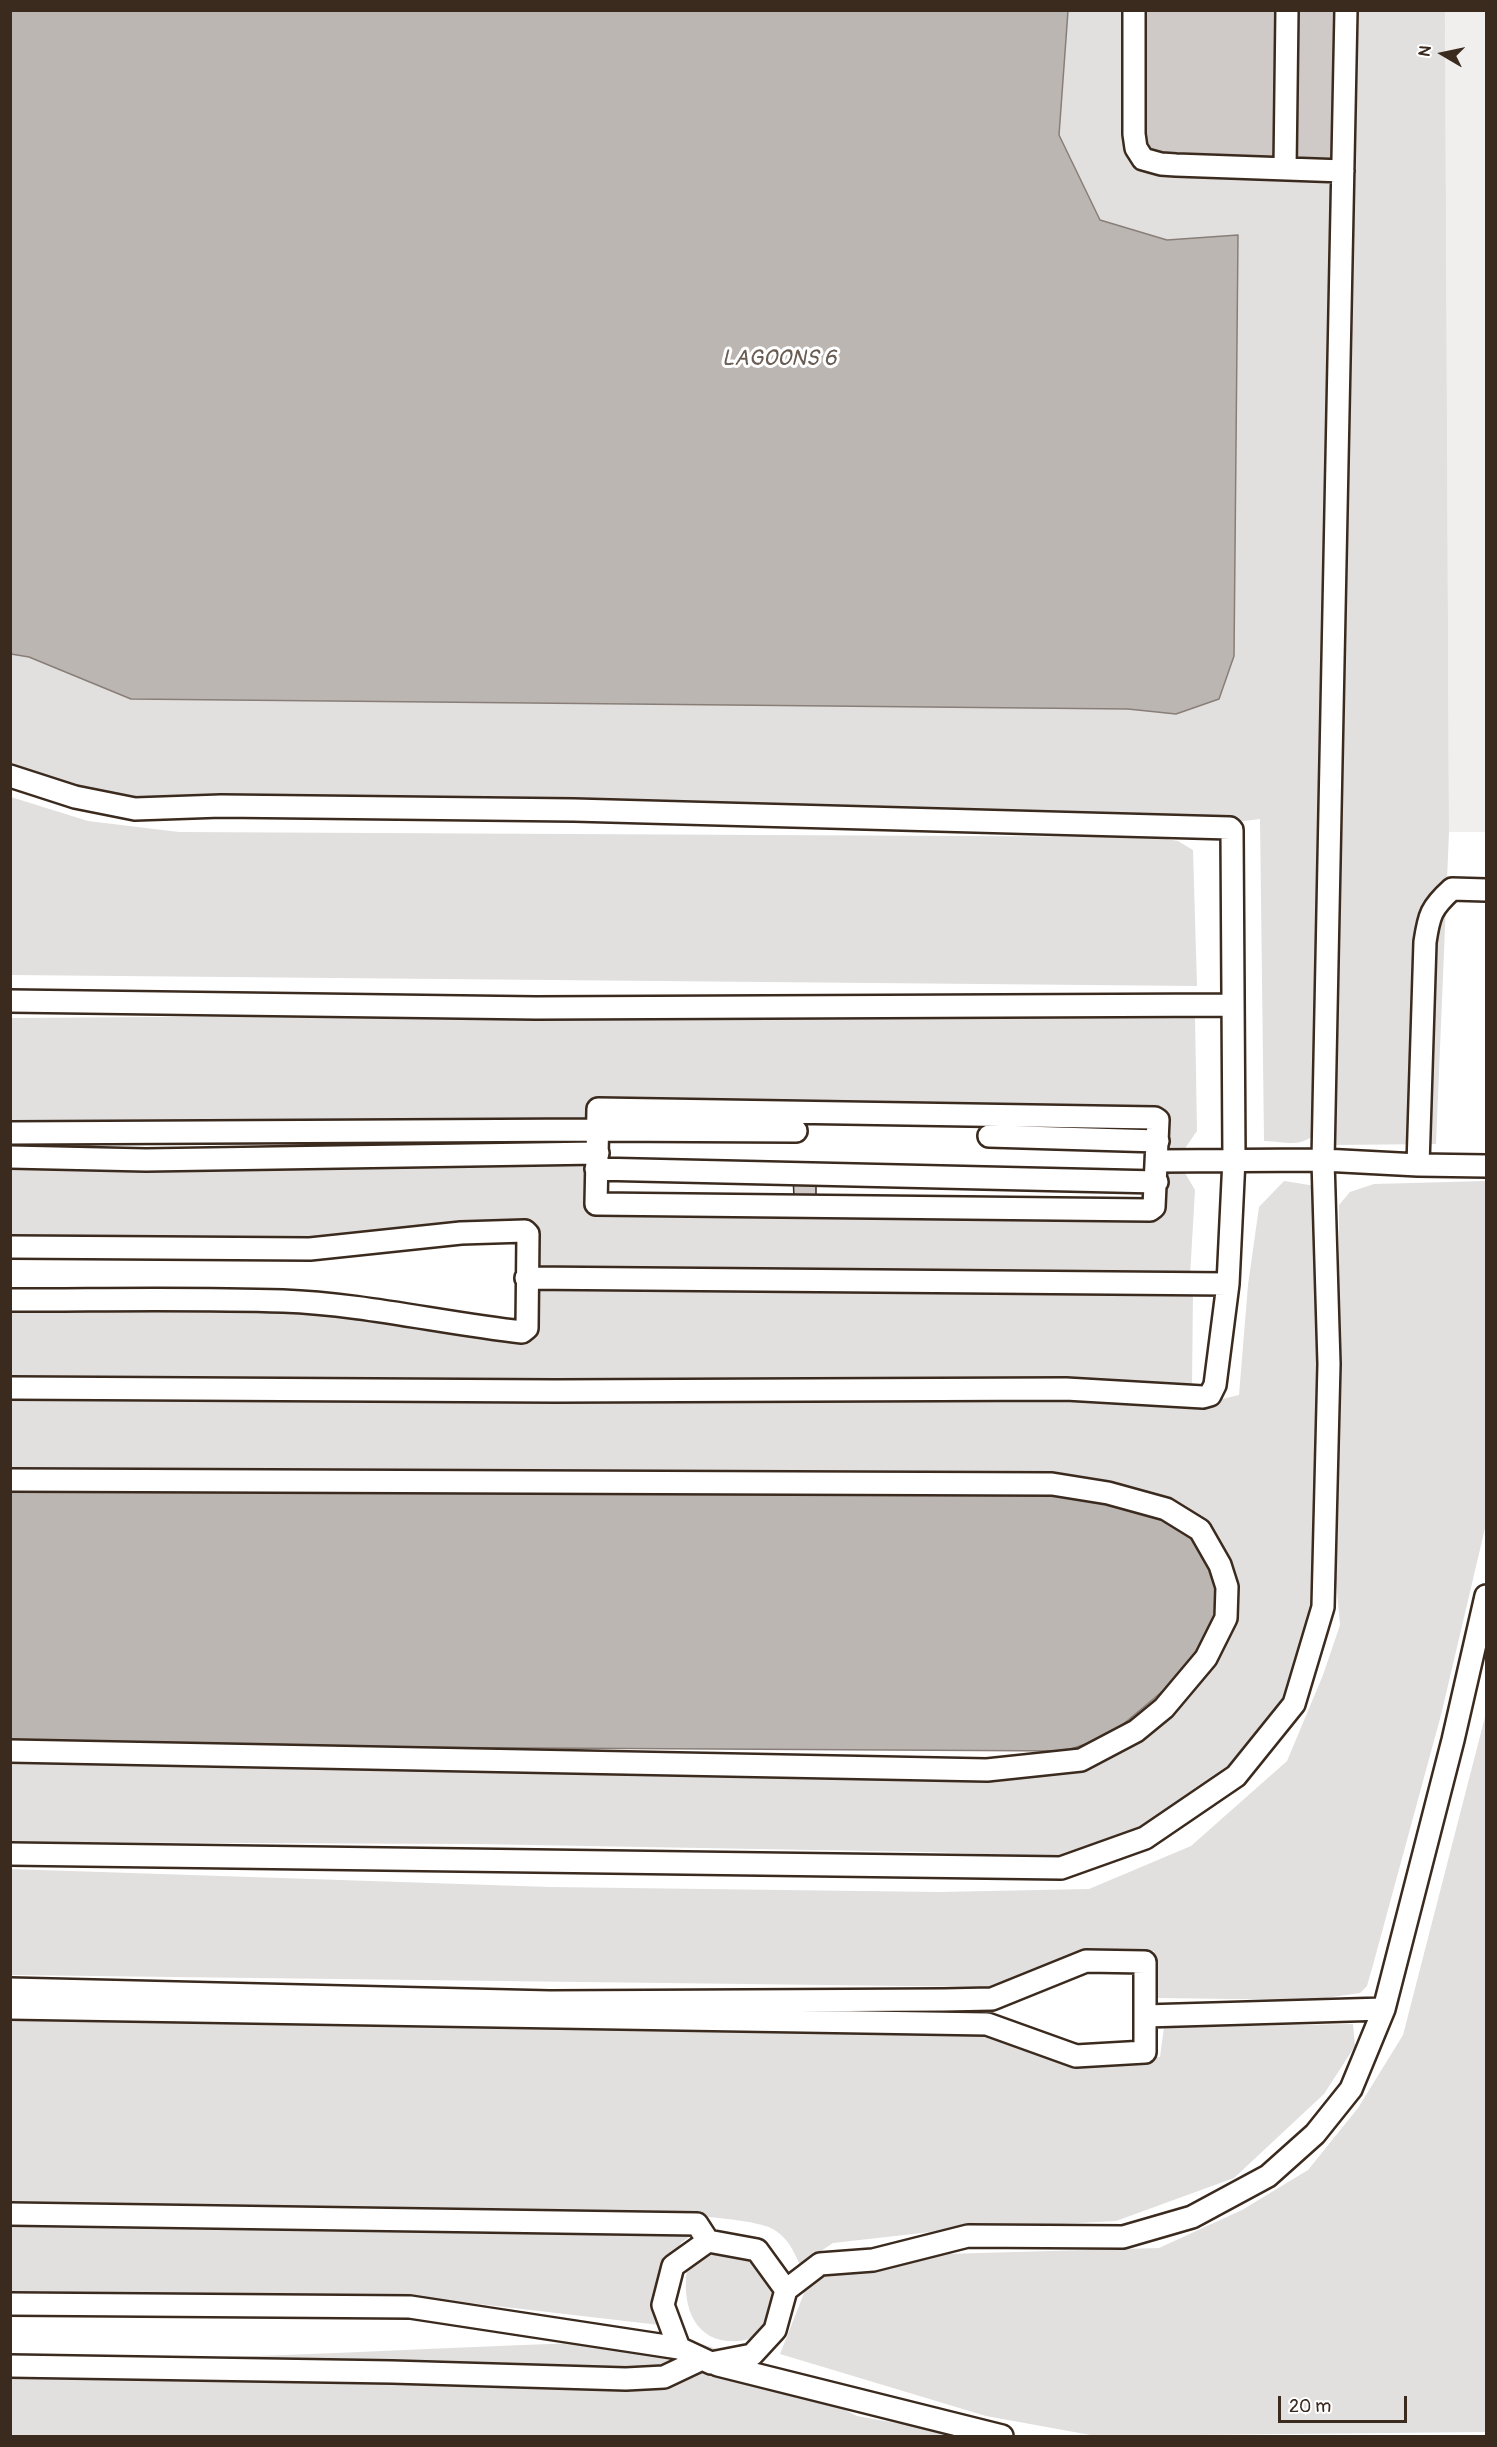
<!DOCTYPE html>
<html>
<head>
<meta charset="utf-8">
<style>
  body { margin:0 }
  #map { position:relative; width:1497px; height:2447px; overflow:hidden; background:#fff; font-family:Pangolin,sans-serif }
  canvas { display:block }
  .frame { position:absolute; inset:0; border:12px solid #3b2a1e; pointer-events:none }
  .north { position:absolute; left:1413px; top:24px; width:60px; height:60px; -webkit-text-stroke:4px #fff; paint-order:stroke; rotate:279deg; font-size:16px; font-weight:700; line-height:24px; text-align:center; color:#3b2a1e }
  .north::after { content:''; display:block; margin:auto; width:21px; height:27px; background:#3b2a1e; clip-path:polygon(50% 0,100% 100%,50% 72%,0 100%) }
  .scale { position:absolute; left:1278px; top:2396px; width:129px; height:27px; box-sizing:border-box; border:3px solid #3b2a1e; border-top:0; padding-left:8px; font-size:18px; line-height:21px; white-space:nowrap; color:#3b2a1e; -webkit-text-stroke:4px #fff; paint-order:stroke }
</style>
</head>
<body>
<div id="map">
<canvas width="1497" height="2447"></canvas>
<div class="frame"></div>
<div class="north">N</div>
<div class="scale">20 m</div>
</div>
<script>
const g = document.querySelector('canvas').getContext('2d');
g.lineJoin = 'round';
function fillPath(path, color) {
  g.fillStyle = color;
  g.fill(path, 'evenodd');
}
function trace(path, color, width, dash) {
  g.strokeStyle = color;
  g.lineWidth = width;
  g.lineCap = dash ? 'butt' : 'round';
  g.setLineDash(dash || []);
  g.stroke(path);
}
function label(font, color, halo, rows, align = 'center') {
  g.font = font + ' Pangolin,sans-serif';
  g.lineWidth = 6;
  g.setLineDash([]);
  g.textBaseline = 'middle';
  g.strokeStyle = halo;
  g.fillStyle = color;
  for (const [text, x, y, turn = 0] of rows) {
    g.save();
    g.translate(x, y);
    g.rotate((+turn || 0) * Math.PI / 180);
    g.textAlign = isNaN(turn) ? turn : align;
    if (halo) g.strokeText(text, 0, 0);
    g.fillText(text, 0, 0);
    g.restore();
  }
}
fillPath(new Path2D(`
  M 1445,11 L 1486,11 L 1486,832 L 1449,832 Z`), '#f1efee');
fillPath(new Path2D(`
  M 1068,11 L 1130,11 L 1316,176 L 1329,184 L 1334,194 L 1321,1129 C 1300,1149 1292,1142 1264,1141 L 1260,819 L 1236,822 L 134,800 L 49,780 L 11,769 L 10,654 L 29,657 L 1128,709 L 1176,714 L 1237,235 L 1168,240 L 1100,221 L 1059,135 Z
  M 1354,11 L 1445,11 L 1449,832 L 1436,1144 L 1333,1145 Z
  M 11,797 L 88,821 L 179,832 L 1154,837 L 1178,841 L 1193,850 L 1197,986 L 11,975 Z
  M 311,1016 L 1195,1016 L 1197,1131 L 1181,1154 L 1164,1155 L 1164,1111 L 793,1102 L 592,1101 L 590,1120 L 11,1121 L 10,1018 Z
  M 594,1156 L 593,1208 L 1067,1214 L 1157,1218 L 1164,1167 L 1181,1166 L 1195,1190 L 1190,1276 L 529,1275 L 531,1232 L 375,1239 L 11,1239 L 11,1165 Z
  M 1284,1181 L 1316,1186 L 1322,1394 L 1319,1591 L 1299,1666 L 1274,1717 L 1237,1764 L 1137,1833 L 1067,1857 L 928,1852 L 474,1844 L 11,1842 L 11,1761 C 368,1771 727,1766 1085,1765 L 1208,1659 L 1227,1560 L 1214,1530 L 1163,1501 L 733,1476 L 560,1471 L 11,1474 L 11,1396 L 287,1401 L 1025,1397 L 1201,1404 L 1239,1395 L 1248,1285 L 1259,1207 Z
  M 1486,1181 L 1486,1524 L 1441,1715 L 1373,1965 L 1367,1986 L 1360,1993 L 1312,2000 L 1158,1998 L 1154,1951 L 1083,1953 L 990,1987 L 11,1975 L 11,1869 L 550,1887 L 939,1892 L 1089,1889 L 1191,1846 L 1287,1761 L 1323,1675 L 1340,1625 L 1336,1581 L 1338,1518 L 1339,1205 L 1350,1192 L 1374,1184 Z
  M 534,1284 L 1193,1289 L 1192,1389 L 11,1376 L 11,1307 L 310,1309 L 438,1333 L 533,1336 Z
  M 1486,1713 L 1486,2432 L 1096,2436 L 986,2416 L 780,2354 L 808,2283 L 837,2257 L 1159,2248 L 1242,2210 L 1308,2170 L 1358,2108 L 1403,2035 Z
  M 11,2019 L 986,2031 L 1077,2064 L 1160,2057 L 1164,2027 L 1353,2024 L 1355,2046 L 1324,2094 L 1234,2178 L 1116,2221 L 948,2230 L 833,2243 L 800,2265 C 794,2252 789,2240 776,2231 C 760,2218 684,2216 660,2213 L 11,2205 Z
  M 11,2224 L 701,2228 L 681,2243 L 669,2267 L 677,2327 L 427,2298 L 11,2291 Z
  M 733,2235 C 788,2237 779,2275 777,2315 C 770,2322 762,2333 753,2337 C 744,2342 732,2342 721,2340 C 687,2332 682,2293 688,2264 Z
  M 686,2339 L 726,2352 L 857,2416 L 969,2436 L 11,2436 L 10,2362 C 236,2360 460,2346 686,2339 Z`), '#e2e0de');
const water = new Path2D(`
  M 10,11 L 1068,11 L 1059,135 L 1100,220 L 1167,240 L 1238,235 L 1234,656 L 1219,699 L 1176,714 L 1128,709 L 131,699 L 29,657 L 11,654 Z
  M 11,1484 L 1051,1488 L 1154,1510 L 1196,1533 L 1215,1569 L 1221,1606 L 1207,1638 L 1182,1675 L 1109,1736 L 1065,1751 L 11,1745 Z`);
fillPath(water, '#bcb6b3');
trace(water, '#887e77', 1.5);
const building = new Path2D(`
  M 1138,10 L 1283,10 L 1283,166 L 1147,156 L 1141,150 Z
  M 1288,10 L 1345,10 L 1342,168 L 1289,167 Z
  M 816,1174 L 816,1199 L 794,1198 L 793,1175 Z`);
fillPath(building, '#cfcac7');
trace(building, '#3b2a1e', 1.5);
const lane = new Path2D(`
  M 1134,10 L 1134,134 L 1136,148 L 1143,159 L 1161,164 L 1176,165 L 1343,171
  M 1285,169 L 1287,10
  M 10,776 L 75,797 L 135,809 L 221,806 L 574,810 L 1230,828 L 1232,830 L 1234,1159 L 1228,1284 L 1215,1385 L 1210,1395 L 1203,1397 L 1066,1389 L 555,1391 L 10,1388
  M 10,1001 L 536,1008 L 1233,1005
  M 598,1109 L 1155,1118 L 1158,1120 L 1154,1207 L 1150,1210 L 596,1204 Z
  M 10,1133 L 597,1130 L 796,1131
  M 989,1136 L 1158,1141
  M 10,1157 L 146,1160 L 598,1153
  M 1157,1161 L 1323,1160 L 1418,1165 L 1486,1166
  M 1418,1165 L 1425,942 C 1429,915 1431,908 1452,889 L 1486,890
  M 596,1169 L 1157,1182
  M 10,1247 L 310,1249 L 461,1233 L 525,1231 L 528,1234 L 527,1328 L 522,1332 C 442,1323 363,1304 283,1301 C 192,1298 101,1300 10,1300
  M 526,1278 L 1228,1284
  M 10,1480 L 1052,1484 L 1108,1493 L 1166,1509 L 1200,1530 L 1220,1565 L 1227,1587 L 1226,1618 L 1206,1658 L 1164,1708 L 1136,1731 L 1081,1760 L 987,1770 L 10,1751
  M 10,1854 L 1061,1868 L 1145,1838 L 1236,1776 L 1294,1704 L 1323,1607 L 1329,1364 L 1323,1160 L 1346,10
  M 10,1989 L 550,2002 L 944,2000 L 992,1999 L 1086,1961 L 1145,1962 L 1145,2052 L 1076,2056 L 987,2024 L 10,2008
  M 1145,2016 L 1384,2009
  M 10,2214 L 697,2224 L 708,2241
  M 786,2290 L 757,2250 L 708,2241 L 673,2266 L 663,2305 L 679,2348 L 711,2363 L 752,2355 L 775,2330 L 786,2290 L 820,2264 L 873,2260 L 968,2236 L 1123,2237 L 1192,2217 L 1268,2176 L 1315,2134 L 1351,2089 L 1384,2009 L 1453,1740 L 1486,1596
  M 10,2304 L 410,2307 L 679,2348
  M 718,2365 L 1002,2436
  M 10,2366 L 392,2372 L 626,2379 L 664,2377 L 702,2359`);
trace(lane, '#3b2a1e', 26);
trace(lane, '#fff', 21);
label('italic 22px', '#685b52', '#fff', [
  ["LAGOONS 6",779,359]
]);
</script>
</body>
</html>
